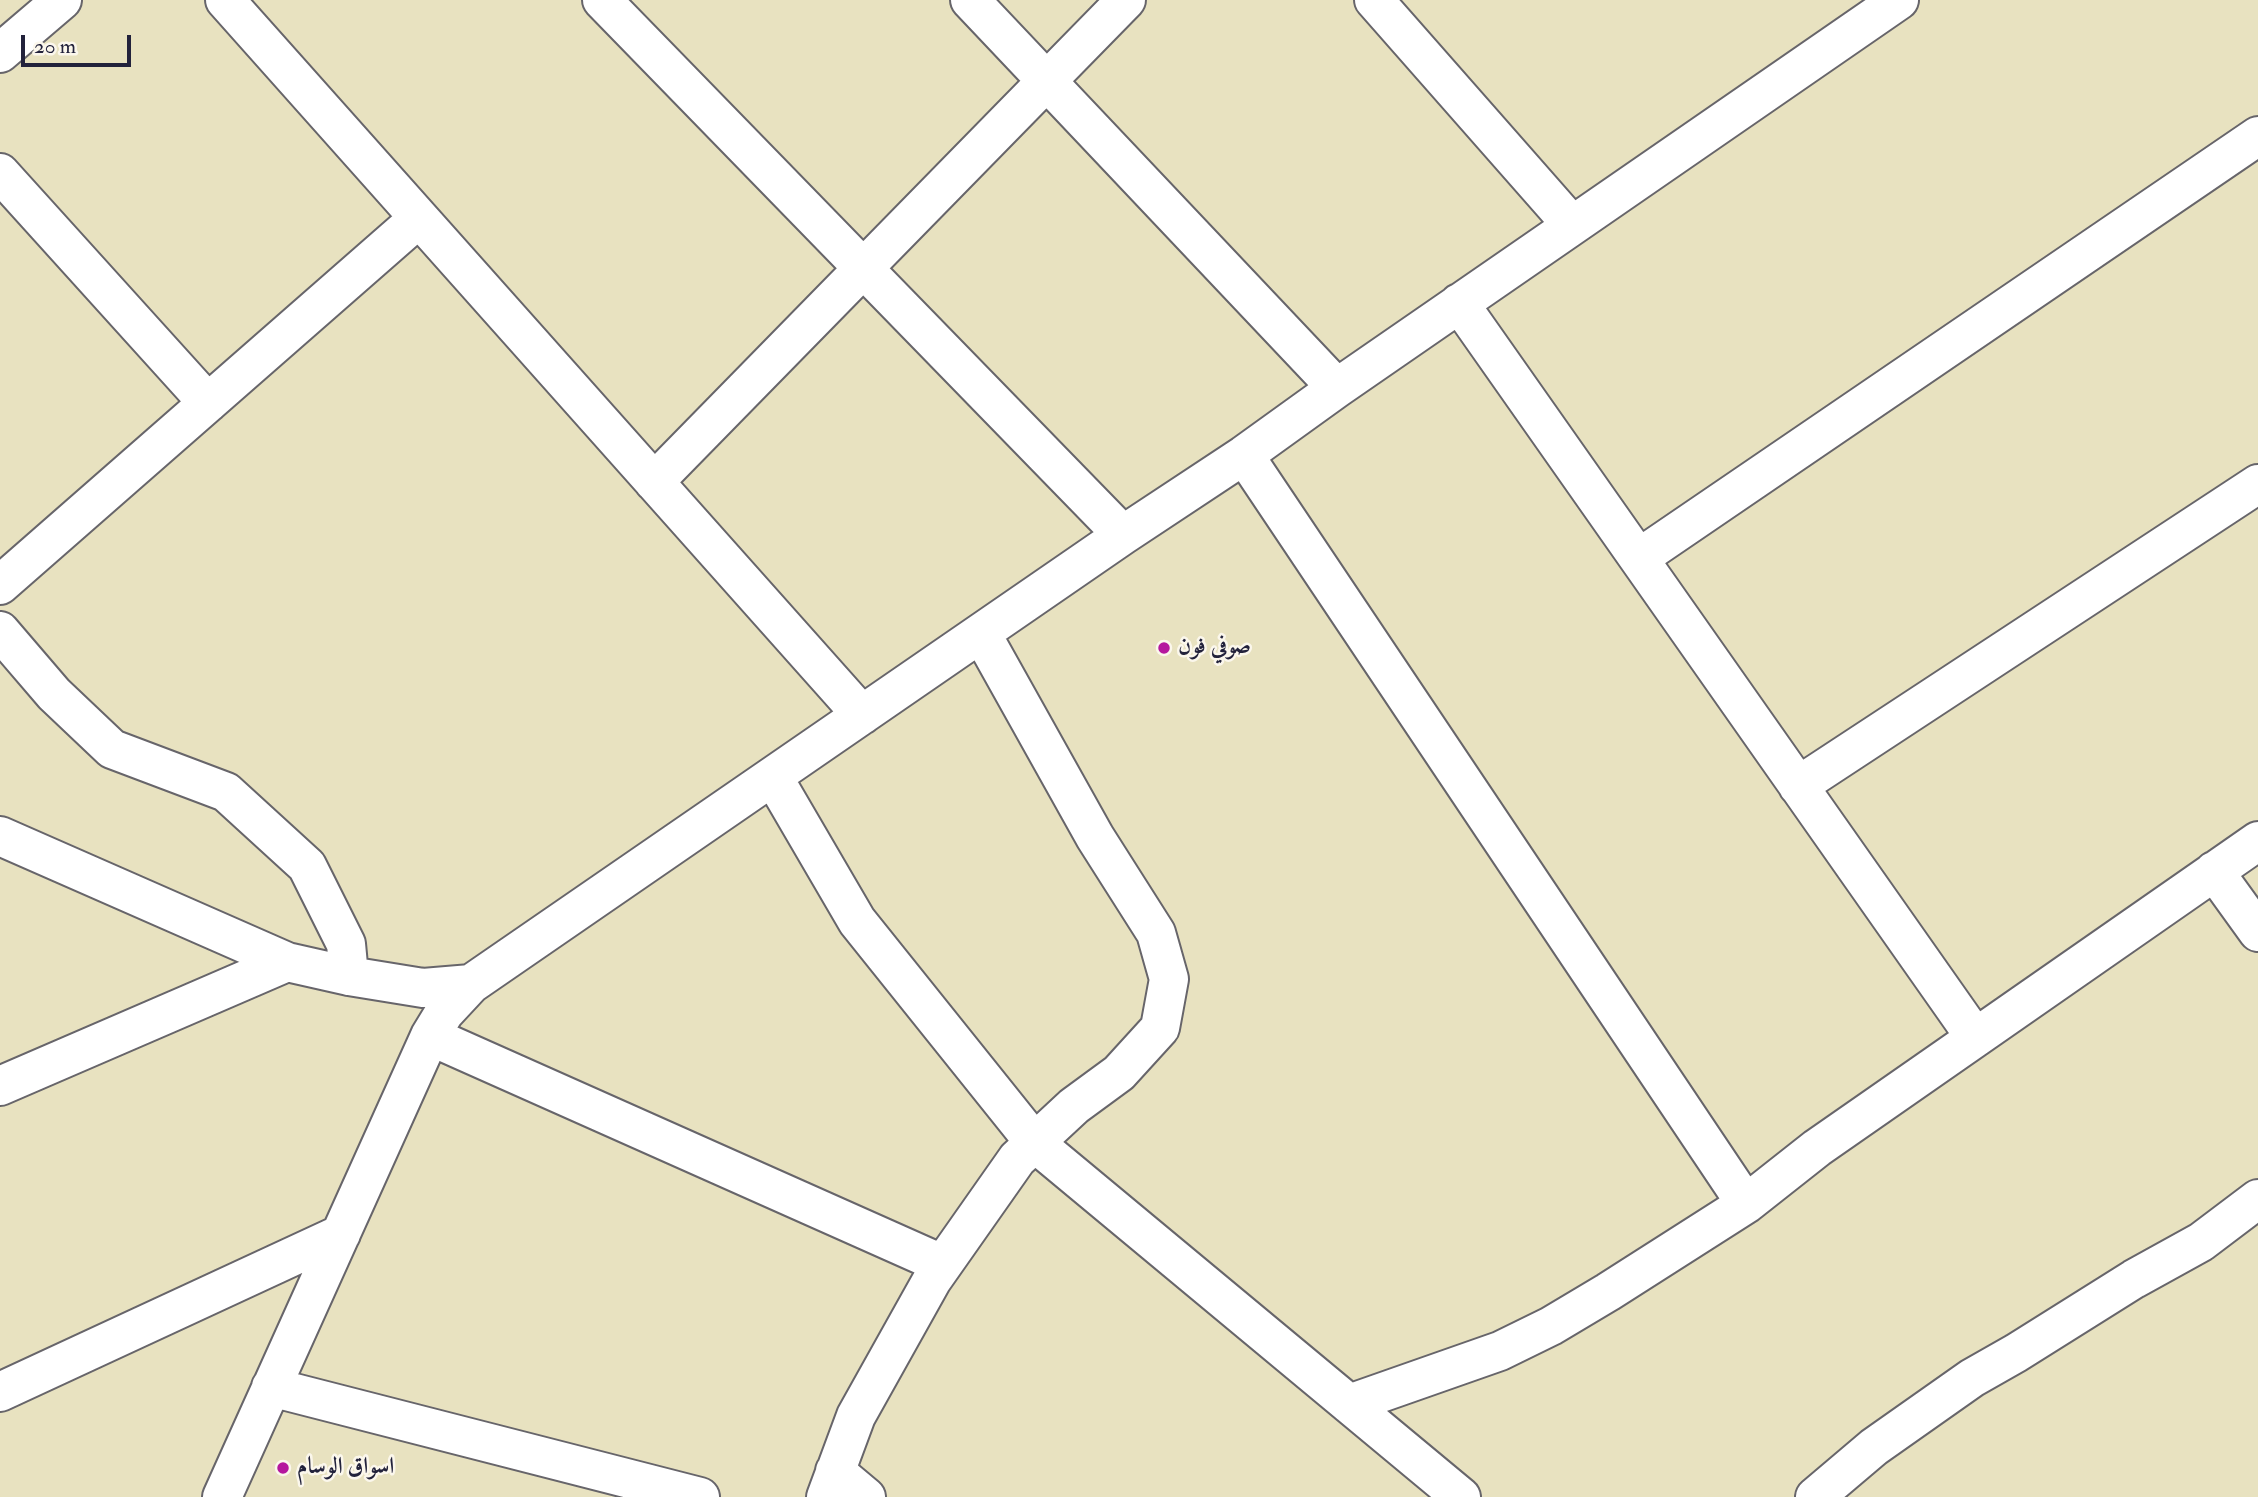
<!DOCTYPE html>
<html>
<head>
<meta charset="utf-8">
<style>
  body { margin:0 }
  #map { position:relative; width:2258px; height:1497px; overflow:hidden; background:#e8e2c0; font-family:"IM FELL Double Pica",serif }
  canvas { display:block }
  .scale { position:absolute; left:21px; top:35px; width:110px; height:32px; box-sizing:border-box; border:4px solid #22223b; border-top:0; padding-left:9px; font-size:21px; line-height:24px; white-space:nowrap; color:#22223b; -webkit-text-stroke:5px #fbf7ec; paint-order:stroke }
</style>
</head>
<body>
<div id="map">
<canvas width="2258" height="1497"></canvas>
<div class="scale">20 m</div>
</div>
<script>
const g = document.querySelector('canvas').getContext('2d');
g.lineJoin = 'round';
function trace(path, color, width, dash) {
  g.strokeStyle = color;
  g.lineWidth = width;
  g.lineCap = dash ? 'butt' : 'round';
  g.setLineDash(dash || []);
  g.stroke(path);
}
function label(font, color, halo, rows, align = 'center') {
  g.font = font + ' "IM FELL Double Pica",Amiri,serif';
  g.lineWidth = 5;
  g.setLineDash([]);
  g.textBaseline = 'middle';
  g.strokeStyle = halo;
  g.fillStyle = color;
  for (const [text, x, y, turn = 0] of rows) {
    g.save();
    g.translate(x, y);
    g.rotate((+turn || 0) * Math.PI / 180);
    g.textAlign = isNaN(turn) ? turn : align;
    if (halo) g.strokeText(text, 0, 0);
    g.fillText(text, 0, 0);
    g.restore();
  }
}
const minor = new Path2D(`
  M 225,0 L 862,715
  M 602,0 L 1123,535
  M 970,0 L 1337,388
  M 1374,0 L 1572,225
  M 0,53 L 62,0
  M 0,173 L 208,403
  M 1459,303 L 1975,1037
  M 1244,455 L 1746,1204
  M 654,482 L 1126,0
  M 1639,558 L 2258,136
  M 0,585 L 419,218
  M 0,631 L 54,694 L 112,749 L 226,792 L 307,866 L 346,944 L 349,976
  M 773,777 L 857,921 L 1035,1143 L 1461,1497
  M 1798,786 L 2258,484
  M 0,836 L 287,962 L 349,976 L 423,988 L 471,984
  M 2214,871 L 2258,932
  M 430,1036 L 942,1264
  M 0,1086 L 287,962
  M 271,1387 L 700,1497
  M 0,1392 L 341,1234
  M 1349,1404 L 1500,1351 L 1551,1326 L 1608,1292 L 1746,1204 L 1817,1148 L 2258,841
  M 835,1471 L 866,1497
  M 222,1497 L 430,1036 L 444,1013 L 471,984 L 1123,535 L 1244,455 L 1337,388 L 1899,0
  M 826,1497 L 856,1416 L 932,1280 L 1017,1159 L 1074,1106 L 1119,1073 L 1160,1028 L 1169,979 L 1156,933 L 1095,837 L 981,633
  M 1815,1497 L 1874,1447 L 1972,1378 L 2016,1353 L 2134,1279 L 2201,1242 L 2258,1199`);
trace(minor, '#67656a', 42);
trace(minor, '#fff', 38);
for (const [x, y, r, color] of [
  [1164,648,7,"#b5179e"],
  [283,1468,7,"#b5179e"]
]) {
  const dot = new Path2D();
  dot.arc(x, y, r, 0, 2 * Math.PI);
  g.fillStyle = color;
  g.fill(dot);
  trace(dot, '#fbf7ec', 2.5);
}
label('bold 23px', '#22223b', '#fbf7ec', [
  ["صوفي فون",1178,648],
  ["اسواق الوسام",297,1468]
], 'left');
</script>
</body>
</html>
